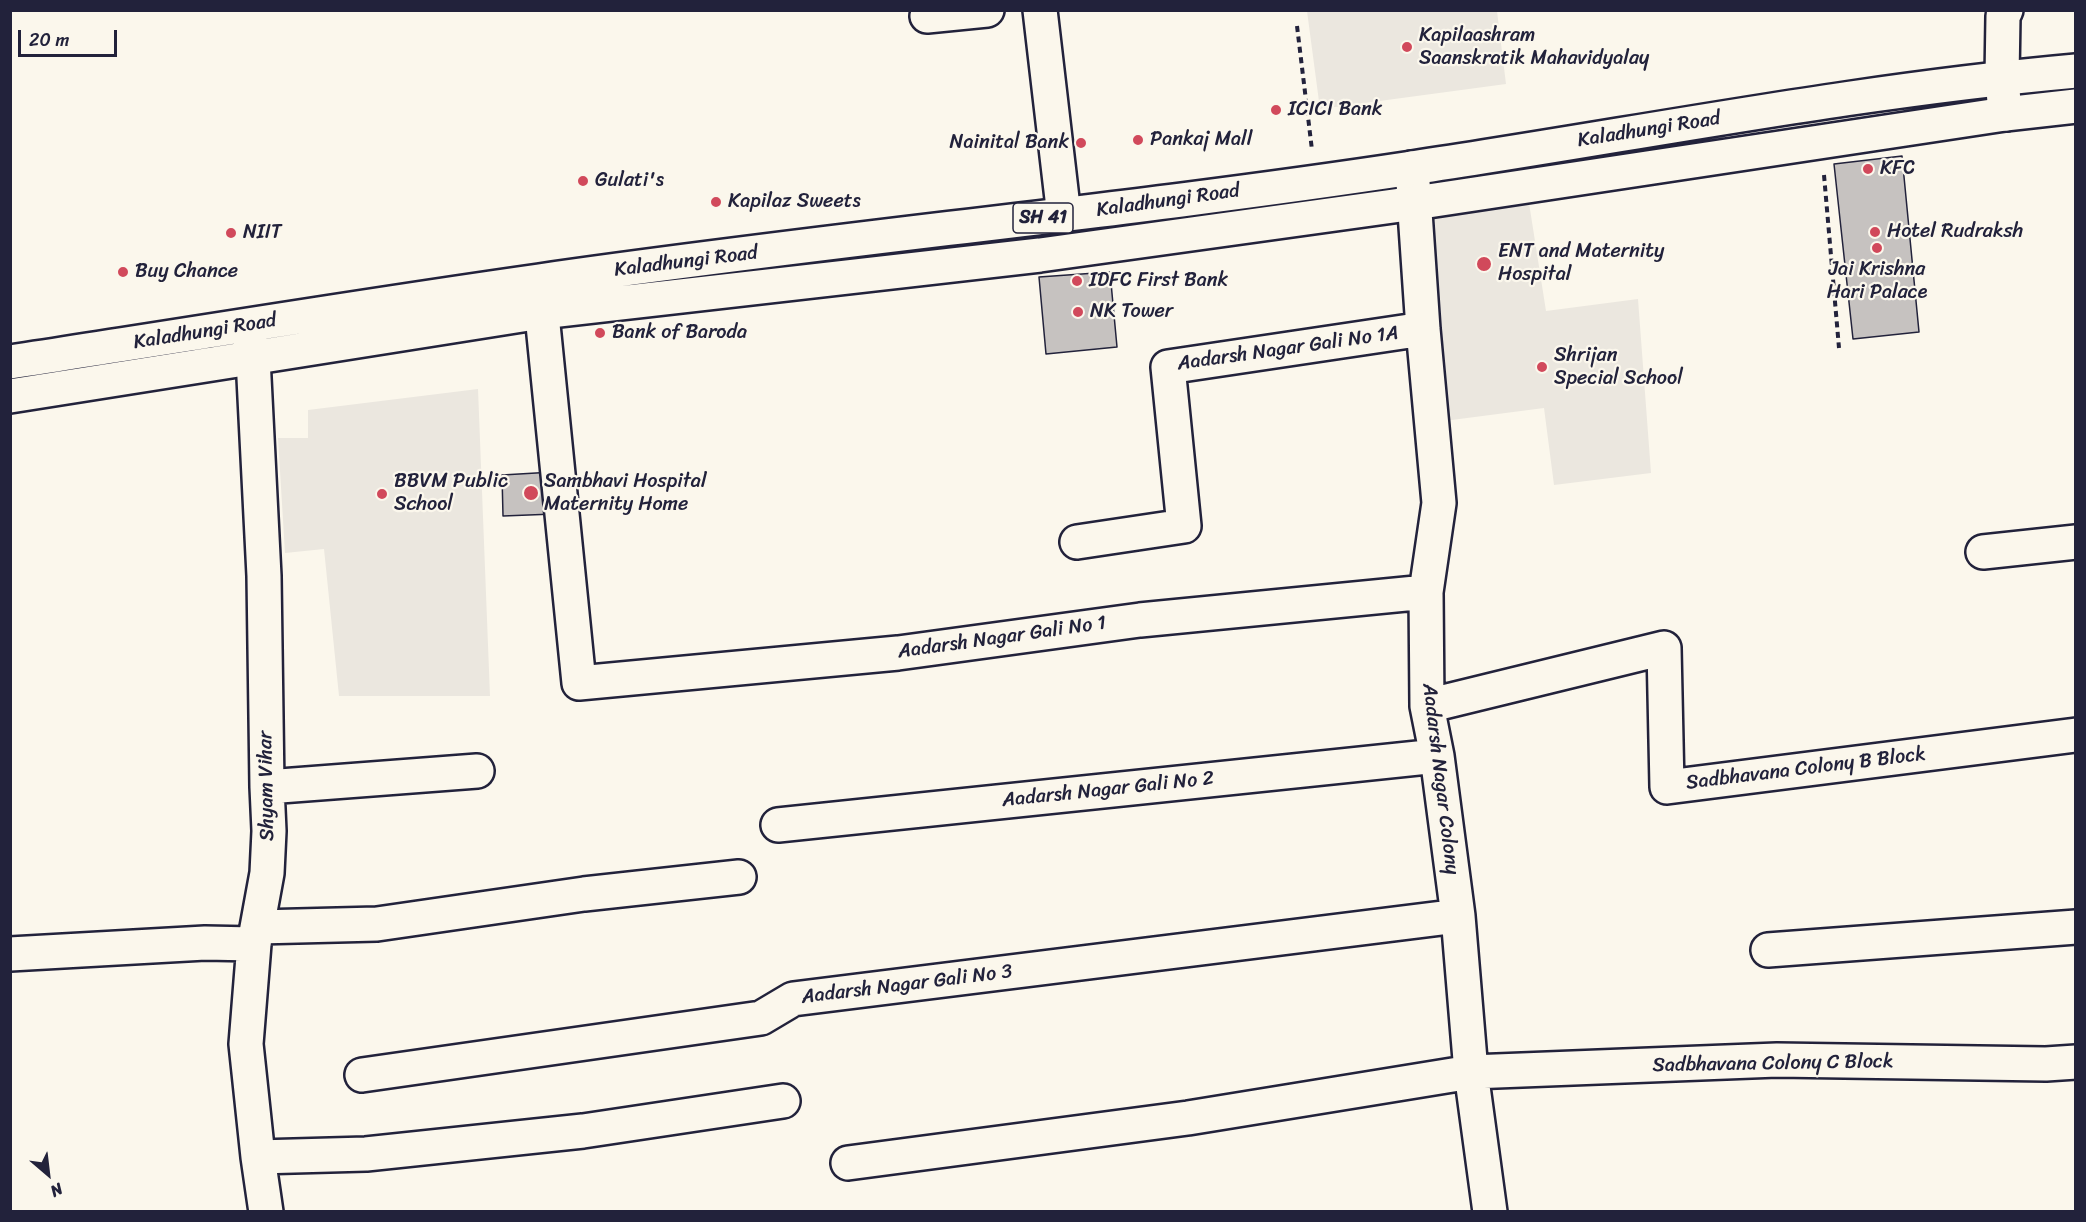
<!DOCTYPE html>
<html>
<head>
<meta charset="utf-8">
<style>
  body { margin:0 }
  #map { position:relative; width:2086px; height:1222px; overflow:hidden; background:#fbf7ec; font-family:Sriracha,sans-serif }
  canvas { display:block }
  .frame { position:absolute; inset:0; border:12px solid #22223b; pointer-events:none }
  .north { position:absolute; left:18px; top:1144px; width:60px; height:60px; -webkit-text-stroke:4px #fbf7ec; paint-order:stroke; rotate:152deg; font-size:16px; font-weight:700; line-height:24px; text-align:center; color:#22223b }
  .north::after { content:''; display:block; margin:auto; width:21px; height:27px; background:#22223b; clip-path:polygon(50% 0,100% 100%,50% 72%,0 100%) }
  .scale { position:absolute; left:18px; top:30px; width:99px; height:27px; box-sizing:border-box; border:3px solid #22223b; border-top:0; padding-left:8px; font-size:18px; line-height:21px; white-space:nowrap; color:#22223b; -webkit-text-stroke:4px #fbf7ec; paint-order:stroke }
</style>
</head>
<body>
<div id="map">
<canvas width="2086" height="1222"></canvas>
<div class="frame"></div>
<div class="north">N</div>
<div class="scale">20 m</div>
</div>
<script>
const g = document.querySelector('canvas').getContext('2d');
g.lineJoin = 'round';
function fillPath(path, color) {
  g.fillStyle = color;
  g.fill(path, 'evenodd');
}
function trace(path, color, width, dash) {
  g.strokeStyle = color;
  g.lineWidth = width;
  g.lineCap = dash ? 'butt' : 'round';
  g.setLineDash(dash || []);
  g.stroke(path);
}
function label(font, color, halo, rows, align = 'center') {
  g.font = font + ' Sriracha,sans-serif';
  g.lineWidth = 4.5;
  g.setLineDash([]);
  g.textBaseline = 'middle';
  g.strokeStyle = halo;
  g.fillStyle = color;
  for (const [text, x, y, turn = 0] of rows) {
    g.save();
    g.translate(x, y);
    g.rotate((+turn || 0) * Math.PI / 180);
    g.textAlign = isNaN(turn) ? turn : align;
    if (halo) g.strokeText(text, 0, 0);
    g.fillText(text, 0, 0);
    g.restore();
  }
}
fillPath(new Path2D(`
  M 1307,11 L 1497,11 L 1506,84 L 1320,109 Z
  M 1529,203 L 1546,311 L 1638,299 L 1651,473 L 1554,485 L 1544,408 L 1444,421 L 1424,217 Z
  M 478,389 L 490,696 L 339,696 L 324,549 L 285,553 L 278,438 L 308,438 L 308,410 Z`), '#ebe7df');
const building = new Path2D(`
  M 1902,156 L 1919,332 L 1853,339 L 1834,164 Z
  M 1110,272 L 1117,347 L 1046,354 L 1039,277 Z
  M 553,472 L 554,514 L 503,516 L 502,475 Z`);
fillPath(building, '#c6c2c0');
trace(building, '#22223b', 1.5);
const minor = new Path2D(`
  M 1040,10 L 1064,216
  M 927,16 L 987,10
  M 2005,114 L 2002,78 L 2003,16 L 2006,10
  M 1412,168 L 1423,329 L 1439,503 L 1426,592 L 1427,706 L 1437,756 L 1458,916 L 1471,1072 L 1490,1212
  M 539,285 L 579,683 L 898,653 L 1140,620 L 1426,592
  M 248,329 L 253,358 L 264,576 L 267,787 L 269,831 L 267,873 L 254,944 L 246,1044 L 258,1157 L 266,1212
  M 1077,542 L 1184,526 L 1168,367 L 1423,329
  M 1983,552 L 2076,542
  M 1427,706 L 1664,648 L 1667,787 L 2076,735
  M 267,787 L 477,771
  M 778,825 L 1437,756
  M 258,927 L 377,924 L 584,894 L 739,877
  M 1768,950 L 2076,927
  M 10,954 L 205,943 L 254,944
  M 362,1075 L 761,1018 L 793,999 L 1458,916
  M 258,1157 L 366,1154 L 583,1131 L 783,1101
  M 848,1163 L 1188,1118 L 1471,1072 L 1777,1060 L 2046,1064 L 2076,1062`);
const major = new Path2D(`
  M 10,362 C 187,335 362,306 539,281 C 829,239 1122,212 1412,168 C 1633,135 1853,91 2076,71
  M 10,396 L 541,312 L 1040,255 L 1415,203 L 2005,114 L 2076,106`);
trace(minor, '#22223b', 38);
trace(major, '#22223b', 38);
trace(new Path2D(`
  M 1297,26 L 1312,150
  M 1824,175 L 1839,348`), '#22223b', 4, [6, 4.5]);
trace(minor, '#fbf7ec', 33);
trace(major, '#fbf7ec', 33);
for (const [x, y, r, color] of [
  [1407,47,6,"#d1495b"],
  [1276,110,6,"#d1495b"],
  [1138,140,6,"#d1495b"],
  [1081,143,6,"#d1495b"],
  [1868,169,6,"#d1495b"],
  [583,181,6,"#d1495b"],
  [716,202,6,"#d1495b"],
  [1875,232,6,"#d1495b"],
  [231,233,6,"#d1495b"],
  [1877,248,6,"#d1495b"],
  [1484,264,8,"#d1495b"],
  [123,272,6,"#d1495b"],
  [1077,281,6,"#d1495b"],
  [1078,312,6,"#d1495b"],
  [600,333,6,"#d1495b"],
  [1542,367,6,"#d1495b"],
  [531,493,8,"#d1495b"],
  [382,494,6,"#d1495b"]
]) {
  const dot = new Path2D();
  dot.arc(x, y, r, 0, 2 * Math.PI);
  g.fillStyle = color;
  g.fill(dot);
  trace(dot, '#fbf7ec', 2);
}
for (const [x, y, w] of [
  [1043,218,60]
]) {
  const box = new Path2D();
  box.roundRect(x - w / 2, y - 15, w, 30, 4.5);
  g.fillStyle = '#fbf7ec';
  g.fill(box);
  trace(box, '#22223b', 1.5);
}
label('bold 18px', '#22223b', null, [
  ["SH 41",1043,218]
]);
label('20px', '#22223b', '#fbf7ec', [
  ["Kapilaashram",1419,36],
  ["Saanskratik Mahavidyalay",1419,59],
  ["ICICI Bank",1288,110],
  ["Pankaj Mall",1150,140],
  ["Nainital Bank",1069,143,"right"],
  ["KFC",1880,169],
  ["Gulati's",595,181],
  ["Kapilaz Sweets",728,202],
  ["Hotel Rudraksh",1887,232],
  ["NIIT",243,233],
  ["ENT and Maternity",1498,252],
  ["Hospital",1498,275],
  ["Jai Krishna",1877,270,"center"],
  ["Hari Palace",1877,293,"center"],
  ["Buy Chance",135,272],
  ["IDFC First Bank",1089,281],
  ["NK Tower",1090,312],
  ["Bank of Baroda",612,333],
  ["Shrijan",1554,356],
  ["Special School",1554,379],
  ["BBVM Public",394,482],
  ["School",394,505],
  ["Sambhavi Hospital",544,482],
  ["Maternity Home",544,505]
], 'left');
label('20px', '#22223b', '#fbf7ec', [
  ["Kaladhungi Road",1649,130,-9],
  ["Kaladhungi Road",1168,201,-8],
  ["Kaladhungi Road",686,262,-7],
  ["Kaladhungi Road",205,332,-9],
  ["Aadarsh Nagar Gali No 1A",1288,349,-8],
  ["Aadarsh Nagar Gali No 1",1002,638,-8],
  ["Sadbhavana Colony B Block",1806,769,-7],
  ["Aadarsh Nagar Colony",1440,779,83],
  ["Shyam Vihar",267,786,-91],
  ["Aadarsh Nagar Gali No 2",1108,790,-6],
  ["Aadarsh Nagar Gali No 3",907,985,-7],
  ["Sadbhavana Colony C Block",1773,1064,-1]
]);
</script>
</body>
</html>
